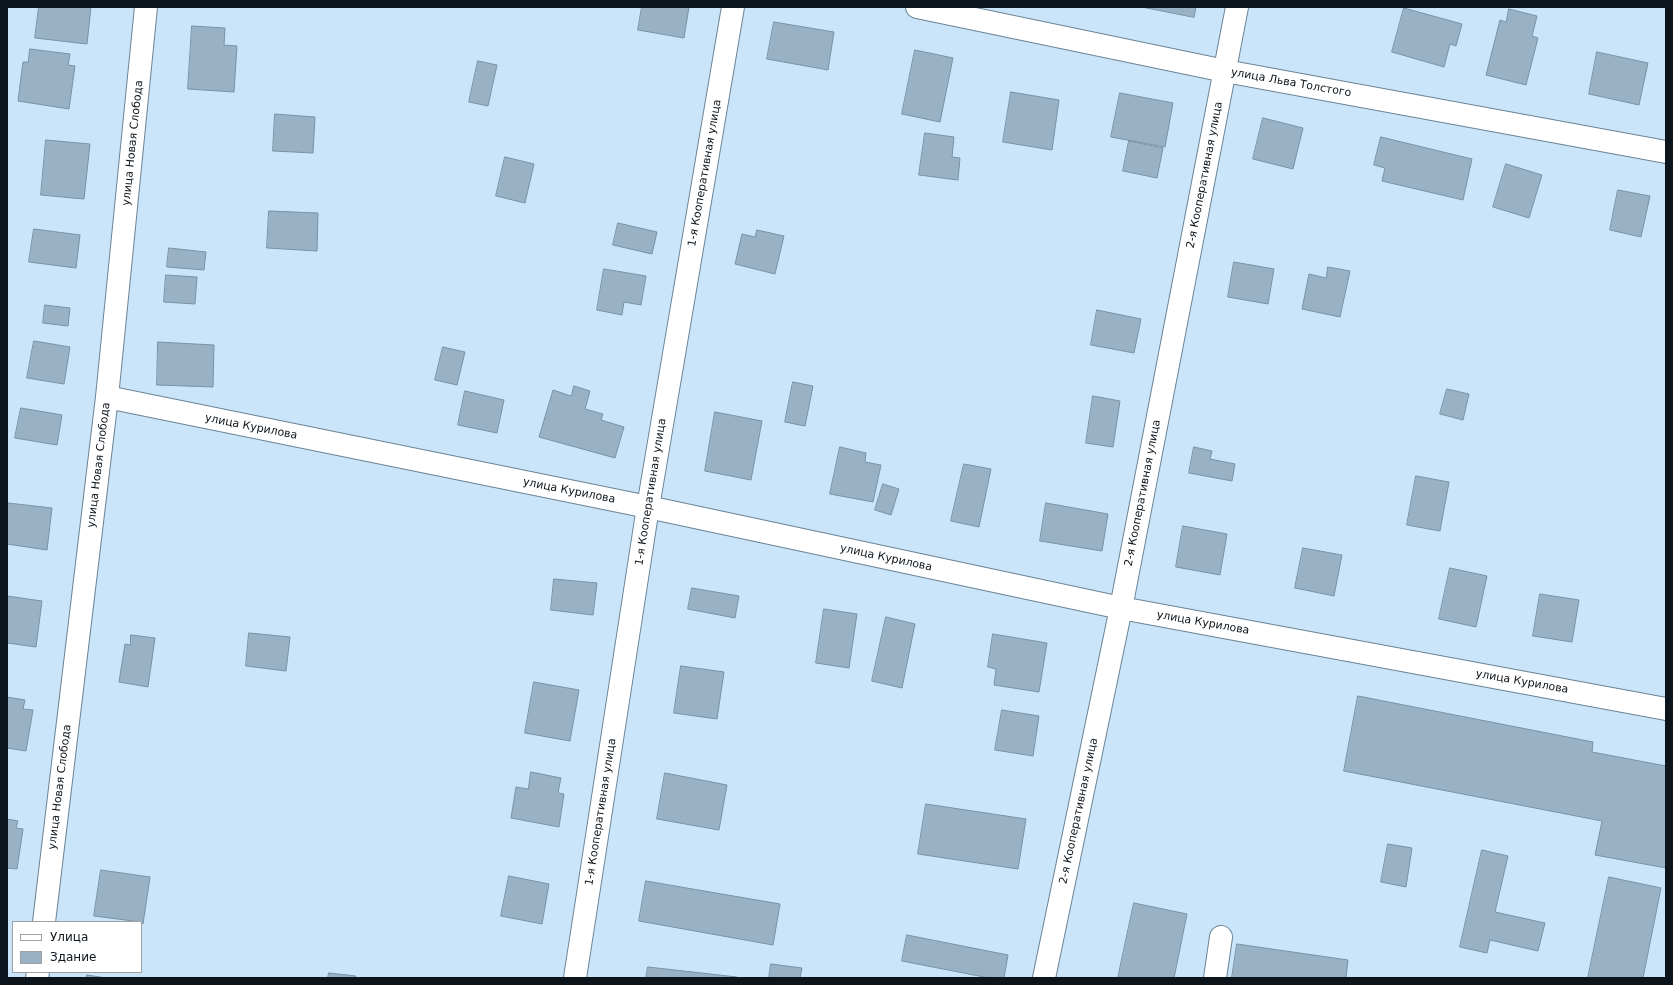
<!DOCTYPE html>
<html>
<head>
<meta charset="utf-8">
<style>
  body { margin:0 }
  #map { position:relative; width:1673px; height:985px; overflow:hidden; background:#cae5f9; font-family:"DejaVu Sans",sans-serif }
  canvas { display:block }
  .frame { position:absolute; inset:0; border:8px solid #0c151c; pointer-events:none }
  .legend { position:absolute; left:12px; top:921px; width:130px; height:52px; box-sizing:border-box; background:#fff; border:1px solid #9ea1a4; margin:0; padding:5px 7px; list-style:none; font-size:12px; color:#0c151c }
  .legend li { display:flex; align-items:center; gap:8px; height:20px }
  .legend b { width:20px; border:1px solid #9ea1a4 }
</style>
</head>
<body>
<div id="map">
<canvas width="1673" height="985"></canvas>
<div class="frame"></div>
<ul class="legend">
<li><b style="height:5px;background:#fff"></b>Улица</li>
<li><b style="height:11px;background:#98b1c4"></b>Здание</li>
</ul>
</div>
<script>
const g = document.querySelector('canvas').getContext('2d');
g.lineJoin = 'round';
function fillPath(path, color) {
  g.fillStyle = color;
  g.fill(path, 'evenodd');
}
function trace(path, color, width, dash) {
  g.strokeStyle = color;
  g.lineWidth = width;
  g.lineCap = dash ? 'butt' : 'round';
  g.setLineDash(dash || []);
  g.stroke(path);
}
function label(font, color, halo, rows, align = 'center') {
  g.font = font + ' "DejaVu Sans",sans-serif';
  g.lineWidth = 3.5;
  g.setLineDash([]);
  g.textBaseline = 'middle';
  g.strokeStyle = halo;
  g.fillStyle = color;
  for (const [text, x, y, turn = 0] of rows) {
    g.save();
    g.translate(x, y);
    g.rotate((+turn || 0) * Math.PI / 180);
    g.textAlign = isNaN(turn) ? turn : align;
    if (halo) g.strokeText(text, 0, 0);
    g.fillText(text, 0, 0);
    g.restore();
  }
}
const building = new Path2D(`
  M 39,7 L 91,7 L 87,44 L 35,38 Z
  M 642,7 L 689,7 L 684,38 L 638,30 Z
  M 1142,7 L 1196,7 L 1194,17 Z
  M 1404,8 L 1462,24 L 1456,46 L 1450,44 L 1444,67 L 1392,52 Z
  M 1509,9 L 1537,16 L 1532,36 L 1538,38 L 1526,85 L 1486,75 L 1500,20 L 1506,22 Z
  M 774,22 L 834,32 L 828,70 L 767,59 Z
  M 192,26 L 225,28 L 224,45 L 237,46 L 234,92 L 188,89 Z
  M 30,49 L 70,54 L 68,65 L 75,66 L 69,109 L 18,101 L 23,62 L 28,62 Z
  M 915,50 L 953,58 L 940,122 L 902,114 Z
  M 1597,52 L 1648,63 L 1639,105 L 1589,94 Z
  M 478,61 L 497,65 L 488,106 L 469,102 Z
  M 1011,92 L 1059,100 L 1052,150 L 1003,142 Z
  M 1120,93 L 1173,103 L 1165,147 L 1111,137 Z
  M 275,114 L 315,117 L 313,153 L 273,151 Z
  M 1263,118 L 1303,128 L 1293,169 L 1253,159 Z
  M 925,133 L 954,137 L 952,157 L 960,158 L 958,180 L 919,175 Z
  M 1381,137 L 1472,159 L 1463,200 L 1382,181 L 1385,168 L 1374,165 Z
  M 46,140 L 90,144 L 84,199 L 41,195 Z
  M 1129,141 L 1163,148 L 1157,178 L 1123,171 Z
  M 505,157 L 534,164 L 525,203 L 496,196 Z
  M 1506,164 L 1542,175 L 1529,218 L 1493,207 Z
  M 1618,190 L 1650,196 L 1641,237 L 1610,230 Z
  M 269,211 L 318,213 L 317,251 L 267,248 Z
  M 618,223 L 657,232 L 652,254 L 613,245 Z
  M 34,229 L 80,235 L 76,268 L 29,262 Z
  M 757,230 L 784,236 L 775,274 L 735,264 L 742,234 L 755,237 Z
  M 169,248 L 206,252 L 204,270 L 167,267 Z
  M 1234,262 L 1274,269 L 1268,304 L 1228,297 Z
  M 1328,267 L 1350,271 L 1340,317 L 1302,309 L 1309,274 L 1326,278 Z
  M 604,269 L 646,276 L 641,305 L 624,302 L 622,315 L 597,310 Z
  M 166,275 L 197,277 L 195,304 L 164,302 Z
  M 45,305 L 70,308 L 68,326 L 43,323 Z
  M 1097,310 L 1141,319 L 1134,353 L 1091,345 Z
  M 34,341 L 70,347 L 64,384 L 27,378 Z
  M 158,342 L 214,345 L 213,387 L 157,385 Z
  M 443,347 L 465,352 L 457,385 L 435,380 Z
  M 793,382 L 813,386 L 805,426 L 785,422 Z
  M 574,386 L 590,391 L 585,409 L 603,414 L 601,420 L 624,427 L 615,458 L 539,437 L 553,390 L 571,396 Z
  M 1447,389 L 1469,394 L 1463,420 L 1440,414 Z
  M 465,391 L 504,400 L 497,433 L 458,425 Z
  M 1093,396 L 1120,401 L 1113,447 L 1086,443 Z
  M 21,408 L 62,415 L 57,445 L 15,438 Z
  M 715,412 L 762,421 L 751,480 L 705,471 Z
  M 840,447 L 866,453 L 865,462 L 881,465 L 873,502 L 830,494 Z
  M 1194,447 L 1212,451 L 1210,459 L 1235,464 L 1232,481 L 1189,473 Z
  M 964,464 L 991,469 L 979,527 L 951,521 Z
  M 1416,476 L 1449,482 L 1440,531 L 1407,525 Z
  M 883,484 L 899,489 L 891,515 L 875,510 Z
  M 8,503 L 52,508 L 47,550 L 7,544 Z
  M 1046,503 L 1108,514 L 1102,551 L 1040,541 Z
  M 1183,526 L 1227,534 L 1220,575 L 1176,567 Z
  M 1303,548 L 1342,555 L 1334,596 L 1295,588 Z
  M 1450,568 L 1487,576 L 1476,627 L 1439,619 Z
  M 554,579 L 597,583 L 593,615 L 551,610 Z
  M 692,588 L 739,596 L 735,618 L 688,609 Z
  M 1540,594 L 1579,600 L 1572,642 L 1533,636 Z
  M 7,596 L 42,601 L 36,647 L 7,643 Z
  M 824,609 L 857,614 L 849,668 L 816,663 Z
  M 886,617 L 915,624 L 902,688 L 872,681 Z
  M 249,633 L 290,637 L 286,671 L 246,666 Z
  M 993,634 L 1047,643 L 1039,692 L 994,685 L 996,669 L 988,667 Z
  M 131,635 L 155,638 L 148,687 L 119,682 L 125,644 L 130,645 Z
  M 681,666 L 724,672 L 717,719 L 674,713 Z
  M 534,682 L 579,690 L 570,741 L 525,733 Z
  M 1358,696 L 1593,742 L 1592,752 L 1666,766 L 1666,868 L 1595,855 L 1602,821 L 1344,771 Z
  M 7,697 L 25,700 L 23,709 L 33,710 L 26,751 L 7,748 Z
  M 1002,710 L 1039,716 L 1033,756 L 995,750 Z
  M 531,772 L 561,778 L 558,793 L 564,794 L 559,827 L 511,818 L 516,787 L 528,789 Z
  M 665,773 L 727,785 L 719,830 L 657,819 Z
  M 926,804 L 1026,819 L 1018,869 L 918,854 Z
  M 7,819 L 18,821 L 16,828 L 23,829 L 17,869 L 7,868 Z
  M 1388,844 L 1412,848 L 1406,887 L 1381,882 Z
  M 1482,850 L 1508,856 L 1495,912 L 1545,923 L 1538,951 L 1490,940 L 1487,953 L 1460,947 Z
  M 101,870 L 150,877 L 143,924 L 141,922 L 94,916 Z
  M 509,876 L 549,884 L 542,924 L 501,916 Z
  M 1609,877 L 1661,888 L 1643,978 L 1588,978 Z
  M 646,881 L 780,904 L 773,945 L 639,921 Z
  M 1134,903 L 1187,914 L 1174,978 L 1118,978 Z
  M 907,935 L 1008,955 L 1004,978 L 989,978 L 902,961 Z
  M 1237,944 L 1348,960 L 1346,978 L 1232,978 Z
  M 771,964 L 802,968 L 800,978 L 769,978 Z
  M 648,967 L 737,977 L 737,978 L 646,978 Z
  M 329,973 L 356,976 L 355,978 L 328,978 Z
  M 87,975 L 106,978 L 87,978 Z`);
fillPath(building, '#98b1c4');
trace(building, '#7991a4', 1);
const minor = new Path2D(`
  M 917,7 L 1225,71 L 1666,152
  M 107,397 L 648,507 L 1121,608 L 1666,709
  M 44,922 L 107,397 L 146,7
  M 37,978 L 38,972
  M 575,978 L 648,507 L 733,7
  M 1044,978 L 1121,608 L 1237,7
  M 1215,978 L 1221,937`);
trace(minor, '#6b8496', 24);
trace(minor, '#fff', 22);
label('11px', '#0c151c', '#fff', [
  ["улица Льва Толстого",1291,83,10],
  ["улица Новая Слобода",133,143,-84],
  ["1-я Кооперативная улица",705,173,-80],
  ["2-я Кооперативная улица",1205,175,-79],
  ["улица Курилова",251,427,11],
  ["улица Новая Слобода",99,465,-83],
  ["улица Курилова",569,491,11],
  ["1-я Кооперативная улица",651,492,-81],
  ["2-я Кооперативная улица",1143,493,-79],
  ["улица Курилова",886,558,12],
  ["улица Курилова",1203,623,10],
  ["улица Курилова",1522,682,10],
  ["улица Новая Слобода",60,787,-83],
  ["2-я Кооперативная улица",1079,811,-78],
  ["1-я Кооперативная улица",601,812,-81]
]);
</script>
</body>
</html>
